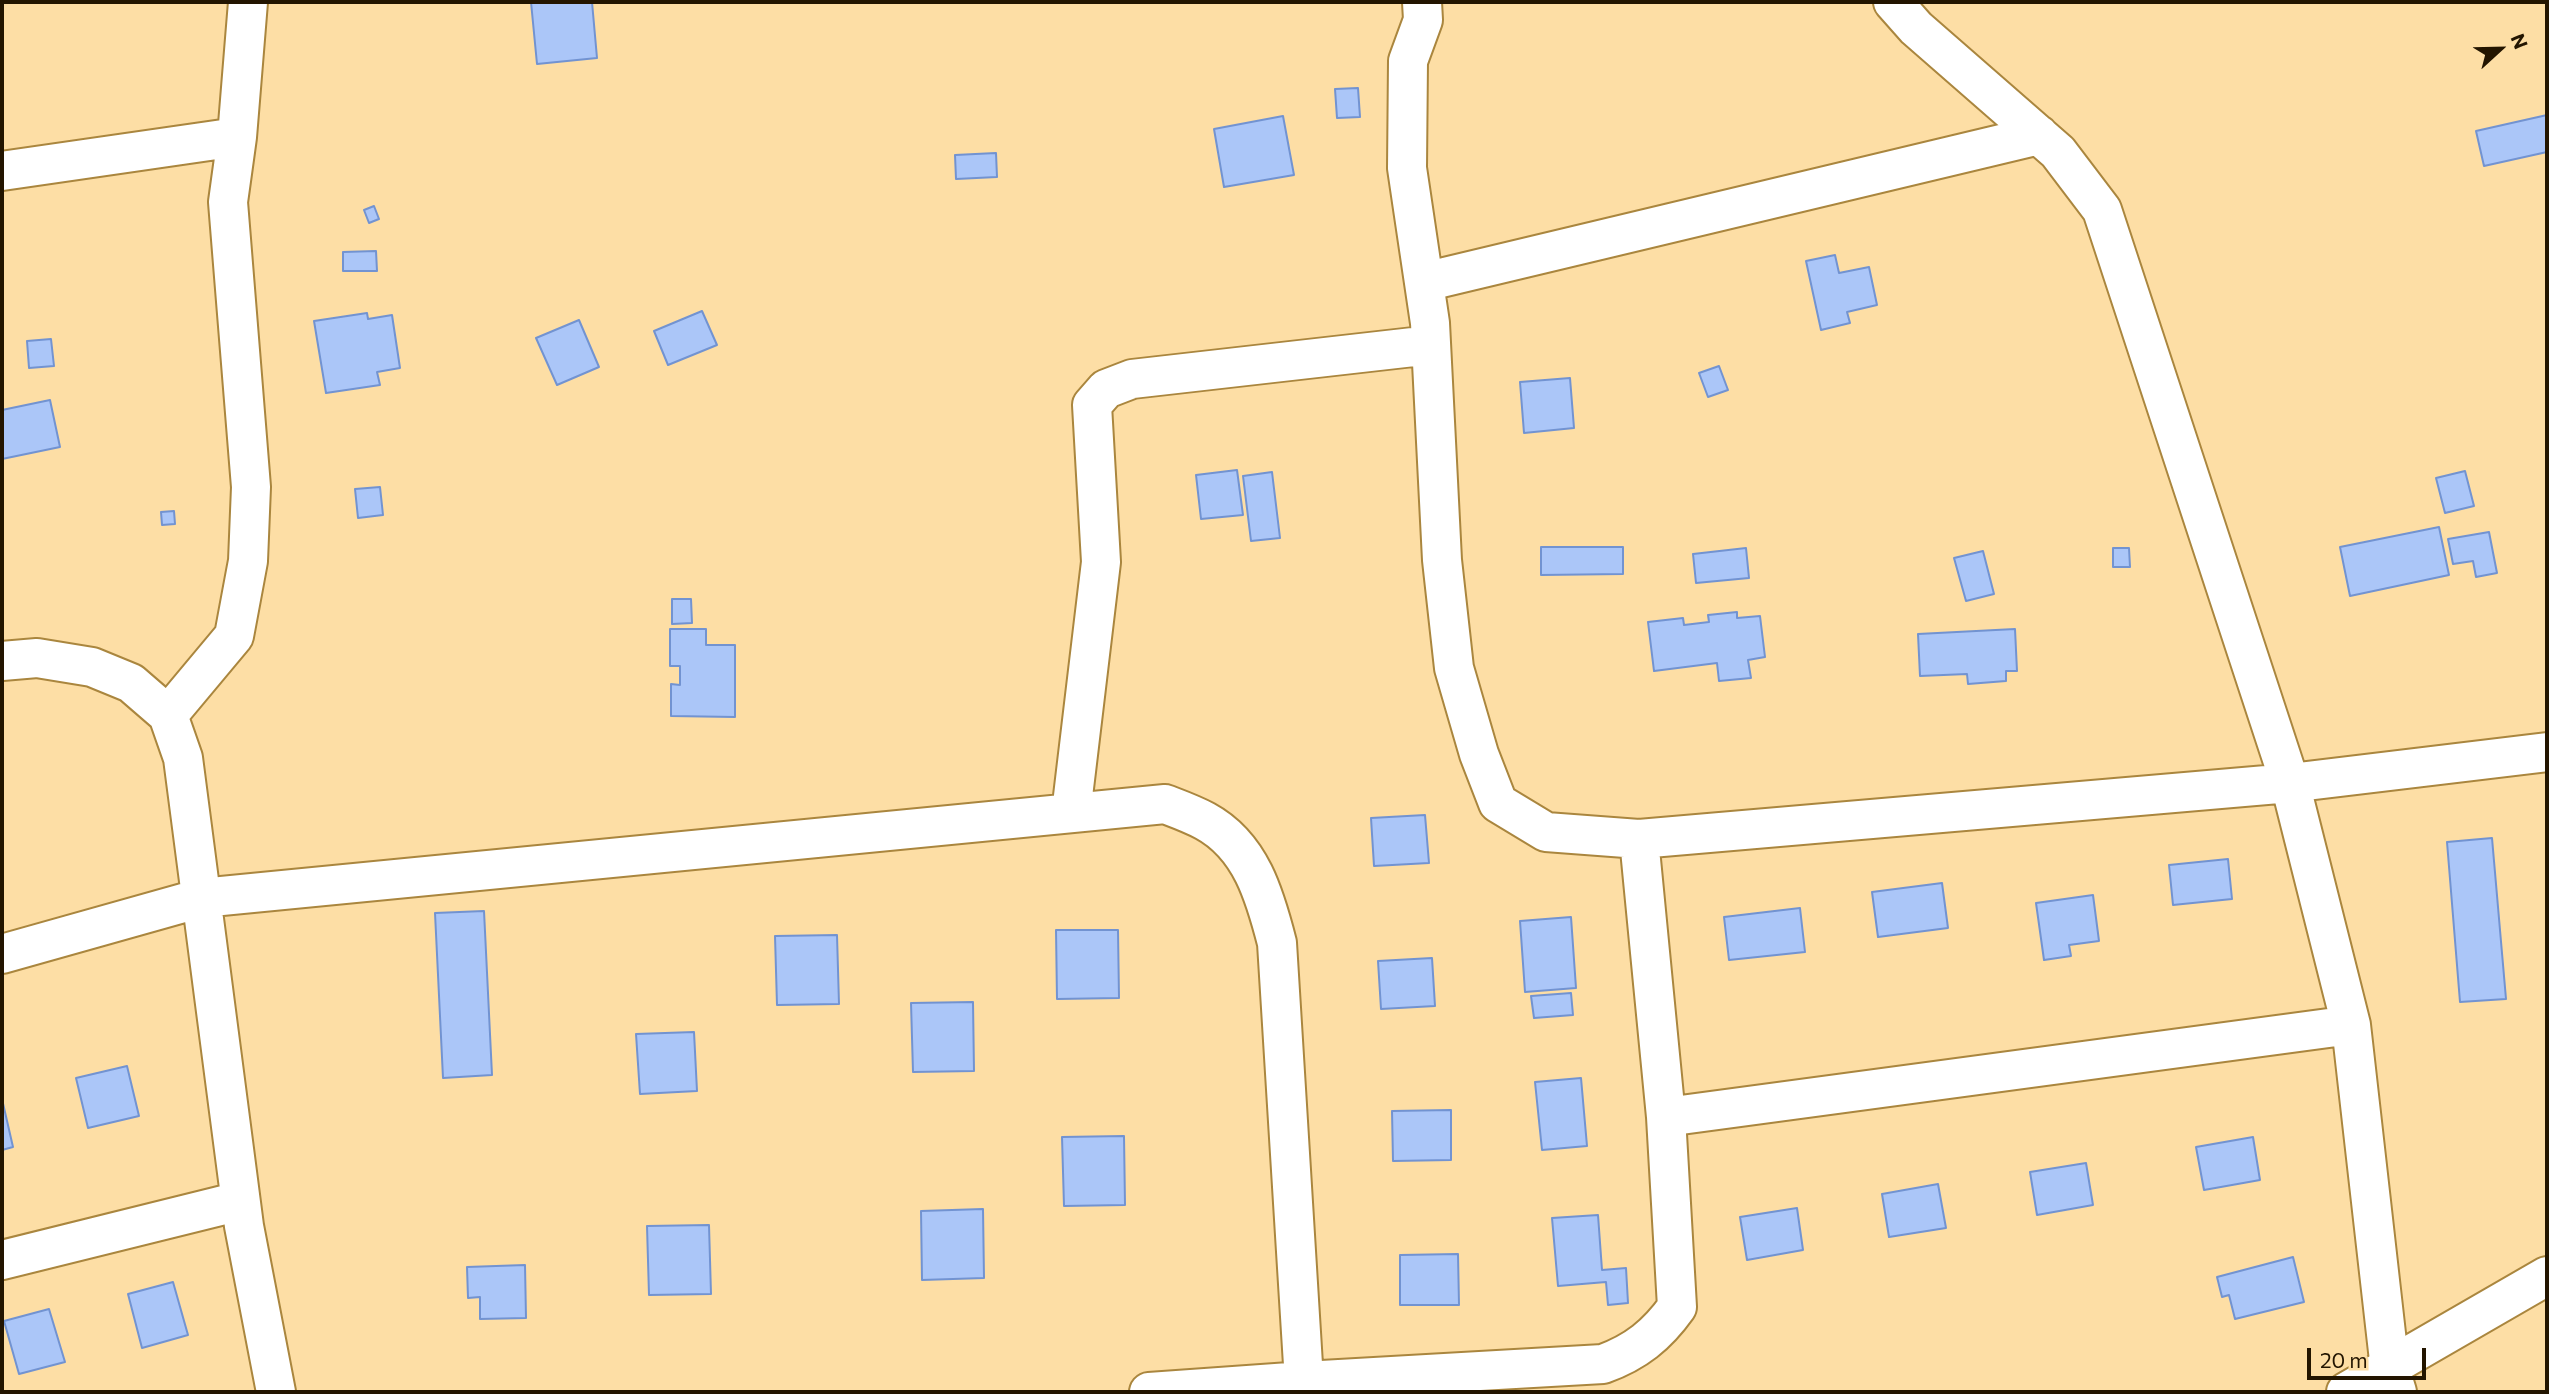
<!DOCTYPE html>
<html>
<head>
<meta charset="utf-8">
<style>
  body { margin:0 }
  #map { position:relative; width:2549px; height:1394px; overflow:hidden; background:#fddea5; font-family:Commissioner,sans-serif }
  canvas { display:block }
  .frame { position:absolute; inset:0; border:4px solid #231500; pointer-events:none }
  .north { position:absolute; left:2465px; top:14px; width:70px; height:70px; -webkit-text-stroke:5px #fddea5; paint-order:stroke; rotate:68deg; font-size:19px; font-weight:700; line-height:28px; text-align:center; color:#231500 }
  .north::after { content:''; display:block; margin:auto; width:24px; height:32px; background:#231500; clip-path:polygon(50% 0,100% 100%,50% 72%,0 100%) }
  .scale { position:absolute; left:2307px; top:1348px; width:119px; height:32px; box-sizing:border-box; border:4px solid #231500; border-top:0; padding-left:9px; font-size:21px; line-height:24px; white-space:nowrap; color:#231500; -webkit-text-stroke:5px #fddea5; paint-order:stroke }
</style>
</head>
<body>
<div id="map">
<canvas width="2549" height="1394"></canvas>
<div class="frame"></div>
<div class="north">N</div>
<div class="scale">20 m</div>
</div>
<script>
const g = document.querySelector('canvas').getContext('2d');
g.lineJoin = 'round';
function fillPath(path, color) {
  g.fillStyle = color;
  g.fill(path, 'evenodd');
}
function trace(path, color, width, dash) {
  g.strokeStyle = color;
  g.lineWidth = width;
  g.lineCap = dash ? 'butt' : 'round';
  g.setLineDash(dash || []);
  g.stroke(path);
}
const building = new Path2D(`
  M 531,2 L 592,2 L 597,58 L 537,64 Z
  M 1358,88 L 1360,117 L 1337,118 L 1335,89 Z
  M 2547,115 L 2547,152 L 2484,166 L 2476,131 Z
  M 1283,116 L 1294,175 L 1224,187 L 1214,129 Z
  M 996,153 L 997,177 L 956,179 L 955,155 Z
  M 374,206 L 379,219 L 369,223 L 364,210 Z
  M 376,251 L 377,271 L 343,271 L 343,252 Z
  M 1835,255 L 1839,273 L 1869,267 L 1877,305 L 1847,312 L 1850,323 L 1821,330 L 1806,261 Z
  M 702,311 L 717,345 L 668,365 L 654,331 Z
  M 367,313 L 368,319 L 392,315 L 400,368 L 377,372 L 380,385 L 326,393 L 314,321 Z
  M 579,320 L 599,367 L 557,385 L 536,338 Z
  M 51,339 L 54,366 L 29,368 L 27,341 Z
  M 1719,366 L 1728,390 L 1708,397 L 1699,373 Z
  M 1570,378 L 1574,428 L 1524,433 L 1520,382 Z
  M 50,400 L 60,447 L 2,459 L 2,410 Z
  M 1237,470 L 1243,515 L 1201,519 L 1196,475 Z
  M 2465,471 L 2474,506 L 2445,513 L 2436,478 Z
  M 1272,472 L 1280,538 L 1251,541 L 1243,476 Z
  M 380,487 L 383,515 L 358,518 L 355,489 Z
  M 174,511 L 175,524 L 162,525 L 161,512 Z
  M 2439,527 L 2449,575 L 2350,596 L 2340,547 Z
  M 2489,532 L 2497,573 L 2476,577 L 2473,561 L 2453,564 L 2448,539 Z
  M 1541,547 L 1623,547 L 1623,574 L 1541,575 Z
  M 1746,548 L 1749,578 L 1696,583 L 1693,554 Z
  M 2113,548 L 2129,548 L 2130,567 L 2113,567 Z
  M 1983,551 L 1994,594 L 1966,601 L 1954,558 Z
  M 672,599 L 691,599 L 692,623 L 672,624 Z
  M 1737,612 L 1737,618 L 1760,616 L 1765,657 L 1748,660 L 1751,678 L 1719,681 L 1717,663 L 1654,671 L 1648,622 L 1683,618 L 1684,625 L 1709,622 L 1708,615 Z
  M 670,629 L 706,629 L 706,645 L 735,645 L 735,717 L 671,716 L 671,684 L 680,685 L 680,666 L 670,666 Z
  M 2015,629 L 2017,671 L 2006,671 L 2006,681 L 1968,684 L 1967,674 L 1920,676 L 1918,634 Z
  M 1425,815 L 1429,863 L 1374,866 L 1371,818 Z
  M 2492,838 L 2506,999 L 2460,1002 L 2447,842 Z
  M 2228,859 L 2232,899 L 2173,905 L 2169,865 Z
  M 1942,883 L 1948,928 L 1878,937 L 1872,892 Z
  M 2093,895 L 2099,941 L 2069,945 L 2071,956 L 2044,960 L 2036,903 Z
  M 1800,908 L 1805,952 L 1729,960 L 1724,917 Z
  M 484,911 L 492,1075 L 443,1078 L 435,913 Z
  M 1571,917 L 1576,988 L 1525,992 L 1520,921 Z
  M 1056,930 L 1118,930 L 1119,998 L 1057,999 Z
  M 837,935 L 839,1004 L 777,1005 L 775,936 Z
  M 1432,958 L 1435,1006 L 1381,1009 L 1378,961 Z
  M 1571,993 L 1573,1015 L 1534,1018 L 1531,996 Z
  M 973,1002 L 974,1071 L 913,1072 L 911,1003 Z
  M 694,1032 L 697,1091 L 640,1094 L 636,1034 Z
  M 127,1066 L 139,1116 L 88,1128 L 76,1078 Z
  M 1581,1078 L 1587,1146 L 1542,1150 L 1535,1082 Z
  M 2,1099 L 13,1147 L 2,1150 Z
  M 1451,1110 L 1451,1160 L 1393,1161 L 1392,1111 Z
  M 1124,1136 L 1125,1205 L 1064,1206 L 1062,1137 Z
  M 2253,1137 L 2260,1180 L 2204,1190 L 2196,1147 Z
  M 2086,1163 L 2093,1205 L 2037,1215 L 2030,1172 Z
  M 1938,1184 L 1946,1228 L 1889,1237 L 1882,1194 Z
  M 1797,1208 L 1803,1250 L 1747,1260 L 1740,1217 Z
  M 983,1209 L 984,1278 L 922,1280 L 921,1211 Z
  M 1598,1215 L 1602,1270 L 1626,1268 L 1628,1303 L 1608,1305 L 1606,1282 L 1558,1286 L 1552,1218 Z
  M 709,1225 L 711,1294 L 649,1295 L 647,1226 Z
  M 1458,1254 L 1459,1305 L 1400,1305 L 1400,1255 Z
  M 2293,1257 L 2304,1302 L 2235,1319 L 2229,1295 L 2222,1297 L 2217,1277 Z
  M 525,1265 L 526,1318 L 480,1319 L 480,1297 L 468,1298 L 467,1267 Z
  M 173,1282 L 188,1335 L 142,1348 L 128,1294 Z
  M 49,1309 L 65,1362 L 19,1374 L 4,1321 Z`);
fillPath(building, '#abc6f8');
trace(building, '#7293d1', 2);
const minor = new Path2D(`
  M 1422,2 L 1423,20 L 1408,61 L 1407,168 L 1430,323 L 1442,560 L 1454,668 L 1479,754 L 1498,803 L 1546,832 L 1639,839 L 2290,783 L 2547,752
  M 1893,2 L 1916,28 L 2058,152 L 2102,210 L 2290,783 L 2351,1025 L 2390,1369 L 2397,1392
  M 2,171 L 237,137
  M 1424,282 L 2039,135
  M 2,661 L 37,658 L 92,667 L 131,683 L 168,715 L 183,758 L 244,1226 L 276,1392
  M 168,715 L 234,636 L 248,561 L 251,487 L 228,202 L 237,137 L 248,2
  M 1071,813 L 1101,562 L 1092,405 L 1106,389 L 1132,379 L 1431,345
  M 2,954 L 201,898 L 1165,804 C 1178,809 1192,814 1205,821 C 1251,846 1265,896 1277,943 L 1304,1381 L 1149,1392
  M 1666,1117 L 2351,1025
  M 2,1260 L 240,1201
  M 1304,1381 L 1603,1364 C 1636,1352 1657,1335 1677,1307 L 1666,1117 L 1639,839`);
const major = new Path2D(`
  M 2346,1392 L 2547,1276`);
trace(minor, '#aa863e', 42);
trace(major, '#aa863e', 42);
trace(minor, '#fff', 38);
trace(major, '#fff', 38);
</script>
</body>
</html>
